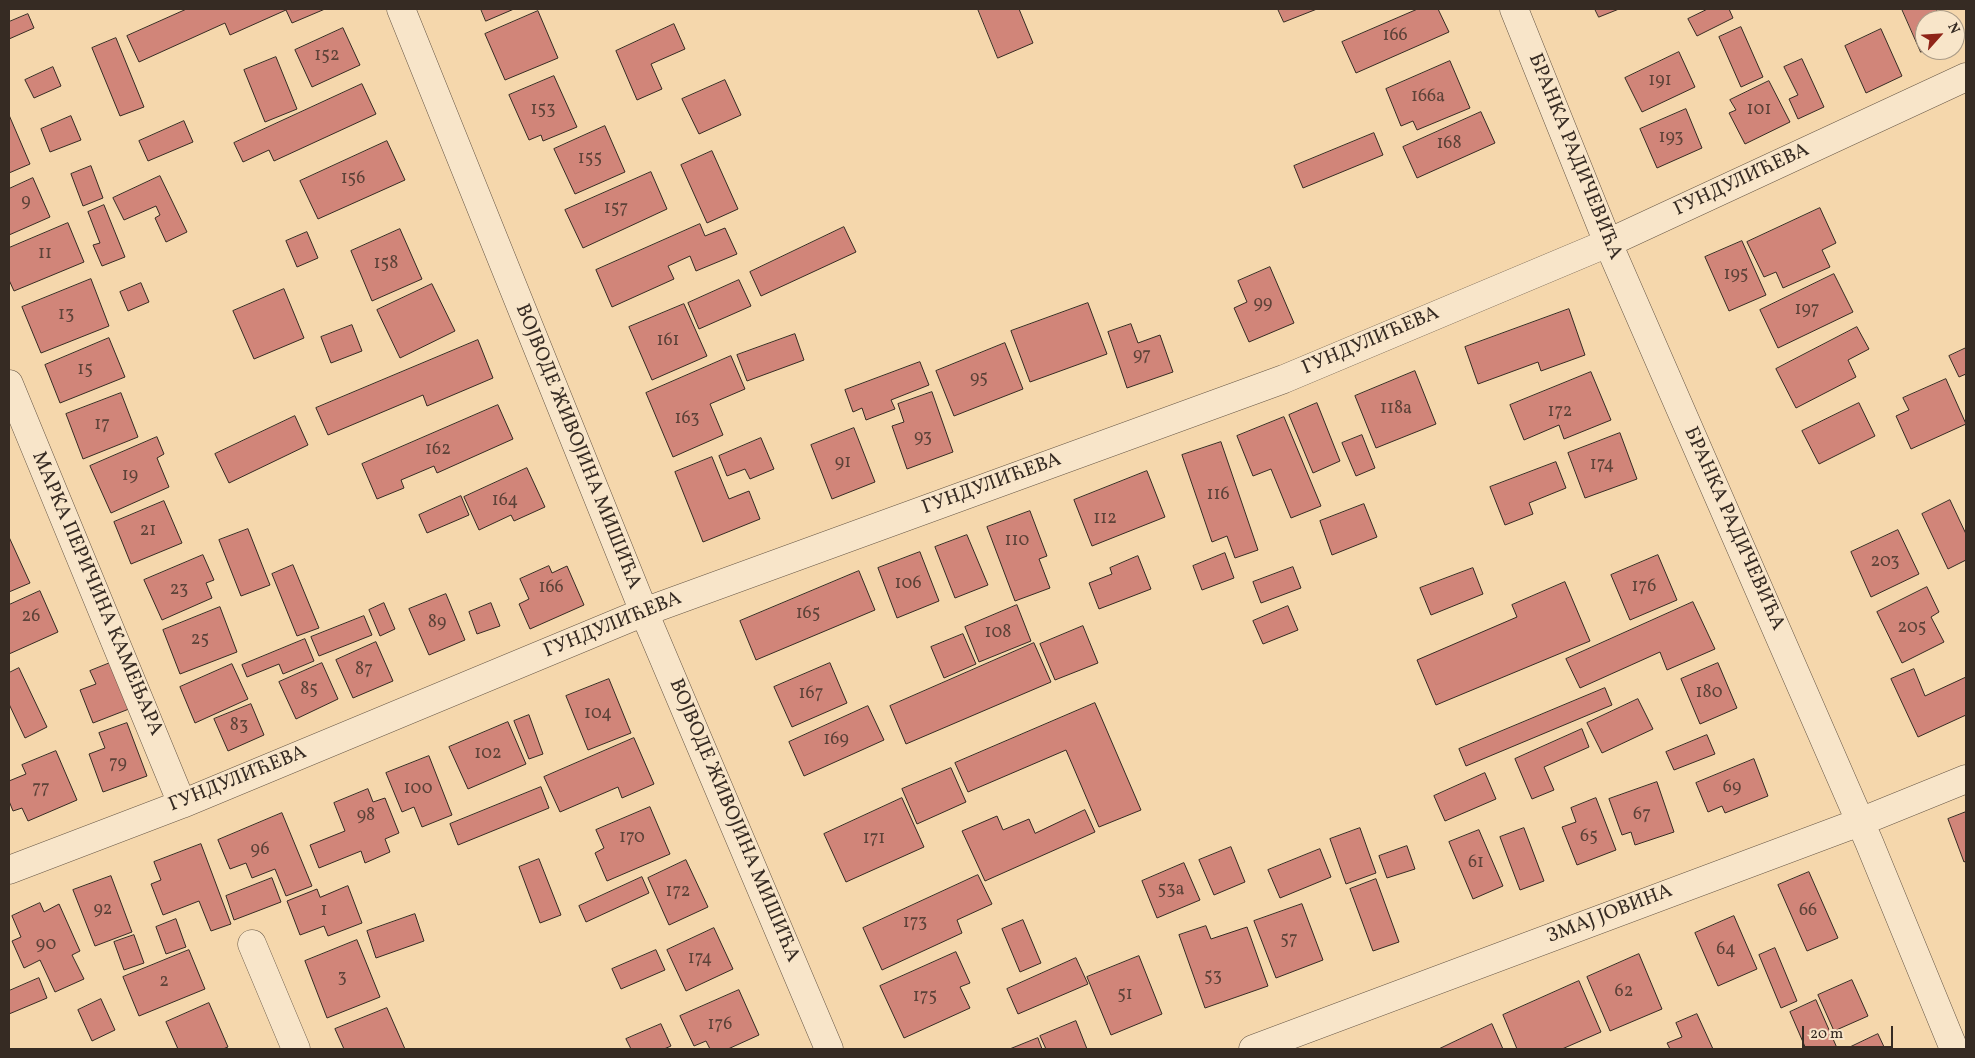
<!DOCTYPE html>
<html>
<head>
<meta charset="utf-8">
<style>
  body { margin:0 }
  #map { position:relative; width:1975px; height:1058px; overflow:hidden; background:#f5d7ac; font-family:Vollkorn,serif }
  canvas { display:block }
  .frame { position:absolute; inset:0; border:10px solid #362b23; pointer-events:none }
  .north { position:absolute; left:1915px; top:10px; width:50px; height:50px; box-sizing:border-box; background:#f8e5c9; border:1px solid #aa9b87; border-radius:50%; rotate:64deg; font-size:14px; font-weight:700; line-height:20px; text-align:center; color:#362b23 }
  .north::after { content:''; display:block; margin:auto; width:18px; height:22px; background:#8f2418; clip-path:polygon(50% 0,100% 100%,50% 72%,0 100%) }
  .scale { position:absolute; left:1802px; top:1026px; width:91px; height:22px; box-sizing:border-box; border:2px solid #362b23; border-top:0; padding-left:6px; font-size:15px; line-height:18px; white-space:nowrap; color:#362b23; -webkit-text-stroke:4px #f8e5c9; paint-order:stroke }
</style>
</head>
<body>
<div id="map">
<canvas width="1975" height="1058"></canvas>
<div class="frame"></div>
<div class="north">N</div>
<div class="scale">20 m</div>
</div>
<script>
const g = document.querySelector('canvas').getContext('2d');
g.lineJoin = 'round';
function fillPath(path, color) {
  g.fillStyle = color;
  g.fill(path, 'evenodd');
}
function trace(path, color, width, dash) {
  g.strokeStyle = color;
  g.lineWidth = width;
  g.lineCap = dash ? 'butt' : 'round';
  g.setLineDash(dash || []);
  g.stroke(path);
}
function label(font, color, halo, rows, align = 'center') {
  g.font = font + ' Vollkorn,serif';
  g.lineWidth = 4;
  g.setLineDash([]);
  g.textBaseline = 'middle';
  g.strokeStyle = halo;
  g.fillStyle = color;
  for (const [text, x, y, turn = 0] of rows) {
    g.save();
    g.translate(x, y);
    g.rotate((+turn || 0) * Math.PI / 180);
    g.textAlign = isNaN(turn) ? turn : align;
    if (halo) g.strokeText(text, 0, 0);
    g.fillText(text, 0, 0);
    g.restore();
  }
}
const building = new Path2D(`
  M 187,9 L 325,9 L 292,23 L 286,10 L 230,35 L 225,23 L 139,62 L 127,36 Z
  M 481,9 L 514,9 L 486,21 Z
  M 978,9 L 1019,9 L 1033,43 L 998,58 Z
  M 1278,9 L 1317,9 L 1284,22 Z
  M 1418,9 L 1438,9 L 1449,32 L 1356,73 L 1342,42 Z
  M 1595,9 L 1619,9 L 1599,17 Z
  M 1708,9 L 1729,9 L 1733,18 L 1697,36 L 1688,19 Z
  M 1902,9 L 1936,9 L 1941,20 L 1925,20 L 1925,50 L 1921,52 Z
  M 538,11 L 558,58 L 505,80 L 485,34 Z
  M 28,14 L 34,28 L 9,39 L 9,22 Z
  M 674,24 L 685,49 L 651,64 L 662,89 L 637,100 L 616,51 Z
  M 1741,27 L 1763,77 L 1741,87 L 1719,37 Z
  M 343,28 L 360,65 L 312,87 L 295,50 Z
  M 1881,29 L 1902,76 L 1866,93 L 1845,46 Z
  M 116,38 L 144,107 L 120,116 L 92,48 Z
  M 1679,52 L 1695,87 L 1642,112 L 1625,78 Z
  M 276,57 L 297,109 L 265,122 L 244,70 Z
  M 1802,59 L 1824,107 L 1798,119 L 1789,99 L 1798,95 L 1784,67 Z
  M 1450,61 L 1470,108 L 1417,130 L 1413,121 L 1401,126 L 1386,89 Z
  M 53,67 L 61,86 L 34,98 L 25,80 Z
  M 554,76 L 577,127 L 543,141 L 541,135 L 529,140 L 509,95 Z
  M 725,80 L 741,115 L 699,134 L 682,99 Z
  M 1769,81 L 1790,122 L 1745,144 L 1729,113 L 1736,110 L 1730,100 Z
  M 362,84 L 376,114 L 274,161 L 269,150 L 243,162 L 234,143 Z
  M 1686,109 L 1702,148 L 1657,168 L 1640,129 Z
  M 1481,112 L 1495,143 L 1417,178 L 1403,147 Z
  M 9,115 L 30,164 L 9,173 Z
  M 71,116 L 81,140 L 50,152 L 41,129 Z
  M 184,121 L 193,142 L 148,161 L 139,141 Z
  M 605,126 L 625,172 L 575,194 L 554,149 Z
  M 1374,133 L 1383,155 L 1303,188 L 1294,166 Z
  M 387,141 L 405,180 L 318,219 L 300,181 Z
  M 712,151 L 738,209 L 707,223 L 681,165 Z
  M 91,166 L 103,198 L 83,206 L 71,174 Z
  M 651,172 L 667,209 L 583,248 L 565,210 Z
  M 160,176 L 187,232 L 166,242 L 155,218 L 160,215 L 156,206 L 124,220 L 113,198 Z
  M 33,178 L 50,217 L 9,235 L 9,189 Z
  M 104,205 L 125,257 L 102,266 L 93,245 L 100,243 L 88,212 Z
  M 1820,208 L 1836,243 L 1822,250 L 1830,267 L 1783,288 L 1776,272 L 1764,277 L 1747,242 Z
  M 68,223 L 84,262 L 14,291 L 9,280 L 9,248 Z
  M 700,224 L 705,236 L 725,228 L 737,254 L 696,271 L 690,256 L 668,266 L 674,279 L 612,307 L 596,270 Z
  M 844,227 L 856,252 L 761,296 L 750,272 Z
  M 400,229 L 422,279 L 372,301 L 351,251 Z
  M 307,232 L 318,258 L 297,267 L 286,241 Z
  M 1742,241 L 1766,295 L 1729,311 L 1705,257 Z
  M 1270,267 L 1294,323 L 1249,342 L 1234,308 L 1247,302 L 1238,281 Z
  M 1834,274 L 1853,312 L 1778,348 L 1760,310 Z
  M 91,279 L 109,326 L 41,353 L 22,307 Z
  M 739,280 L 751,306 L 699,329 L 688,303 Z
  M 141,283 L 149,302 L 128,311 L 120,292 Z
  M 432,284 L 455,331 L 400,358 L 377,310 Z
  M 284,289 L 304,338 L 254,359 L 233,311 Z
  M 1088,303 L 1107,354 L 1030,382 L 1011,331 Z
  M 684,304 L 707,356 L 652,380 L 629,327 Z
  M 1569,309 L 1585,355 L 1541,371 L 1538,362 L 1478,384 L 1465,347 Z
  M 1131,324 L 1138,343 L 1160,335 L 1173,372 L 1127,388 L 1108,332 Z
  M 352,325 L 362,351 L 331,363 L 321,337 Z
  M 1857,327 L 1869,349 L 1848,360 L 1856,377 L 1796,408 L 1776,369 Z
  M 795,334 L 804,360 L 747,381 L 737,355 Z
  M 109,338 L 125,377 L 60,403 L 45,365 Z
  M 478,340 L 493,378 L 427,406 L 423,395 L 328,435 L 316,408 Z
  M 1005,343 L 1023,389 L 954,416 L 936,371 Z
  M 1966,348 L 1966,374 L 1959,377 L 1949,356 Z
  M 731,356 L 745,389 L 710,404 L 723,435 L 673,457 L 646,393 Z
  M 920,362 L 929,385 L 891,400 L 895,409 L 866,420 L 862,408 L 853,412 L 845,390 Z
  M 1415,371 L 1436,424 L 1376,448 L 1355,396 Z
  M 1591,372 L 1611,420 L 1564,439 L 1559,425 L 1524,440 L 1510,405 Z
  M 1946,379 L 1966,424 L 1911,449 L 1896,416 L 1909,410 L 1903,398 Z
  M 932,392 L 953,452 L 907,469 L 892,426 L 904,422 L 898,404 Z
  M 121,393 L 138,437 L 83,459 L 66,414 Z
  M 1317,403 L 1340,461 L 1313,473 L 1289,415 Z
  M 1859,403 L 1875,436 L 1819,464 L 1802,431 Z
  M 498,405 L 513,439 L 437,473 L 434,466 L 401,480 L 404,488 L 377,499 L 362,464 Z
  M 295,416 L 308,445 L 229,483 L 215,454 Z
  M 1284,417 L 1321,506 L 1291,518 L 1271,469 L 1253,476 L 1237,436 Z
  M 854,428 L 875,482 L 832,499 L 811,445 Z
  M 1620,433 L 1637,479 L 1585,498 L 1568,453 Z
  M 1362,435 L 1375,468 L 1356,476 L 1342,443 Z
  M 157,437 L 164,454 L 157,458 L 169,487 L 111,513 L 90,466 Z
  M 761,438 L 774,469 L 750,479 L 745,469 L 727,476 L 719,456 Z
  M 1221,442 L 1258,550 L 1235,558 L 1227,536 L 1212,542 L 1182,455 Z
  M 712,457 L 729,499 L 749,491 L 760,519 L 703,542 L 675,472 Z
  M 1556,462 L 1566,488 L 1529,503 L 1533,514 L 1505,525 L 1490,487 Z
  M 527,468 L 545,507 L 514,521 L 511,515 L 479,530 L 464,497 Z
  M 1147,471 L 1165,517 L 1092,546 L 1074,500 Z
  M 461,496 L 469,515 L 427,533 L 419,515 Z
  M 1950,500 L 1966,534 L 1966,560 L 1948,569 L 1922,514 Z
  M 164,501 L 182,543 L 131,564 L 114,522 Z
  M 1364,504 L 1377,537 L 1332,555 L 1320,521 Z
  M 1030,511 L 1047,556 L 1039,559 L 1050,588 L 1015,601 L 987,527 Z
  M 248,529 L 270,585 L 241,596 L 219,540 Z
  M 1898,530 L 1919,574 L 1871,597 L 1851,552 Z
  M 967,535 L 988,585 L 955,598 L 935,547 Z
  M 9,537 L 30,583 L 9,592 Z
  M 920,552 L 939,601 L 897,618 L 878,568 Z
  M 1225,553 L 1234,578 L 1202,590 L 1193,566 Z
  M 203,555 L 214,580 L 206,583 L 212,598 L 162,620 L 144,580 Z
  M 1658,555 L 1677,600 L 1630,620 L 1611,575 Z
  M 1138,556 L 1151,589 L 1099,609 L 1089,583 L 1112,574 L 1110,568 Z
  M 293,565 L 319,628 L 297,636 L 272,574 Z
  M 549,566 L 552,573 L 567,566 L 584,605 L 530,629 L 519,604 L 529,599 L 520,579 Z
  M 1293,567 L 1301,588 L 1261,603 L 1253,582 Z
  M 1473,568 L 1483,594 L 1431,615 L 1420,588 Z
  M 859,571 L 875,610 L 756,660 L 740,621 Z
  M 1565,582 L 1590,641 L 1436,705 L 1417,660 L 1517,617 L 1512,605 Z
  M 1927,587 L 1939,612 L 1931,617 L 1944,642 L 1902,663 L 1877,612 Z
  M 40,591 L 58,632 L 9,654 L 9,605 Z
  M 446,594 L 465,640 L 429,655 L 409,609 Z
  M 1693,602 L 1715,649 L 1667,670 L 1660,652 L 1580,688 L 1566,659 Z
  M 384,603 L 395,629 L 380,636 L 369,610 Z
  M 491,603 L 500,626 L 477,634 L 469,612 Z
  M 1017,605 L 1031,641 L 979,662 L 965,627 Z
  M 1288,606 L 1298,630 L 1263,644 L 1253,621 Z
  M 220,607 L 237,652 L 180,674 L 163,630 Z
  M 364,616 L 372,635 L 319,656 L 311,637 Z
  M 1083,626 L 1098,663 L 1055,680 L 1040,644 Z
  M 963,634 L 976,664 L 944,678 L 931,647 Z
  M 305,639 L 314,661 L 283,674 L 279,664 L 247,677 L 242,665 Z
  M 376,642 L 393,681 L 353,698 L 336,660 Z
  M 1034,643 L 1051,682 L 906,744 L 890,706 Z
  M 110,663 L 129,709 L 93,723 L 80,690 L 96,684 L 90,671 Z
  M 322,663 L 338,699 L 296,719 L 279,682 Z
  M 830,663 L 847,703 L 792,727 L 774,687 Z
  M 1718,663 L 1737,708 L 1700,724 L 1681,679 Z
  M 232,664 L 248,699 L 195,723 L 180,687 Z
  M 19,668 L 47,727 L 25,738 L 9,704 L 9,673 Z
  M 1914,669 L 1925,696 L 1966,677 L 1966,715 L 1918,737 L 1891,679 Z
  M 609,679 L 631,733 L 588,750 L 566,696 Z
  M 1605,688 L 1612,705 L 1466,766 L 1459,749 Z
  M 1638,699 L 1653,729 L 1602,753 L 1587,723 Z
  M 1095,703 L 1141,810 L 1099,827 L 1066,750 L 968,792 L 955,763 Z
  M 251,704 L 264,735 L 228,751 L 214,719 Z
  M 868,706 L 884,740 L 804,776 L 789,742 Z
  M 529,715 L 543,754 L 529,759 L 514,721 Z
  M 508,722 L 526,764 L 468,789 L 449,747 Z
  M 127,723 L 147,776 L 103,792 L 89,754 L 105,748 L 99,733 Z
  M 1582,729 L 1589,747 L 1544,767 L 1554,790 L 1532,799 L 1515,759 Z
  M 1707,735 L 1715,754 L 1674,770 L 1666,752 Z
  M 634,738 L 654,784 L 622,798 L 618,787 L 560,812 L 544,777 Z
  M 56,751 L 77,800 L 28,821 L 22,808 L 13,811 L 9,801 L 9,781 L 26,774 L 22,765 Z
  M 429,756 L 452,815 L 422,827 L 414,807 L 402,812 L 386,773 Z
  M 1754,759 L 1768,796 L 1725,813 L 1722,806 L 1708,812 L 1696,783 Z
  M 951,768 L 966,802 L 917,824 L 902,789 Z
  M 1485,773 L 1496,799 L 1445,821 L 1434,796 Z
  M 1657,782 L 1674,832 L 1635,845 L 1631,832 L 1622,835 L 1609,799 Z
  M 541,787 L 549,808 L 458,845 L 450,824 Z
  M 368,789 L 373,802 L 385,798 L 399,833 L 385,839 L 390,852 L 365,863 L 361,851 L 319,868 L 310,845 L 345,831 L 334,803 Z
  M 902,798 L 924,847 L 846,882 L 824,834 Z
  M 1596,798 L 1616,850 L 1577,865 L 1562,827 L 1576,822 L 1571,808 Z
  M 650,807 L 670,854 L 607,881 L 595,853 L 604,848 L 596,830 Z
  M 1085,810 L 1095,832 L 985,881 L 962,831 L 997,816 L 1003,830 L 1029,819 L 1035,833 Z
  M 1966,812 L 1966,861 L 1964,862 L 1948,819 Z
  M 282,813 L 312,886 L 286,896 L 275,869 L 252,878 L 246,863 L 230,869 L 218,840 Z
  M 1360,828 L 1376,873 L 1346,884 L 1330,839 Z
  M 1524,828 L 1544,881 L 1520,890 L 1500,837 Z
  M 1479,830 L 1503,886 L 1473,899 L 1449,842 Z
  M 201,844 L 231,924 L 211,931 L 199,901 L 163,915 L 151,884 L 161,880 L 154,862 Z
  M 1407,846 L 1415,869 L 1387,878 L 1379,856 Z
  M 1231,847 L 1245,882 L 1214,895 L 1199,860 Z
  M 1320,849 L 1331,877 L 1280,898 L 1268,870 Z
  M 539,859 L 561,915 L 540,923 L 519,867 Z
  M 686,860 L 708,907 L 669,925 L 648,878 Z
  M 1184,863 L 1200,900 L 1157,918 L 1142,881 Z
  M 1809,872 L 1838,938 L 1807,951 L 1778,885 Z
  M 978,875 L 992,904 L 957,920 L 962,933 L 882,970 L 863,928 Z
  M 111,876 L 132,932 L 95,946 L 73,890 Z
  M 642,877 L 649,893 L 586,922 L 579,906 Z
  M 272,878 L 281,902 L 234,920 L 226,896 Z
  M 1376,879 L 1399,942 L 1373,951 L 1350,889 Z
  M 348,886 L 362,923 L 328,936 L 324,926 L 300,935 L 287,901 L 317,889 L 320,897 Z
  M 40,903 L 44,912 L 59,904 L 80,951 L 72,955 L 84,979 L 55,992 L 40,960 L 24,968 L 12,941 L 21,937 L 12,916 Z
  M 1302,904 L 1323,960 L 1276,978 L 1254,921 Z
  M 415,914 L 424,941 L 376,958 L 367,931 Z
  M 1734,916 L 1757,969 L 1718,986 L 1695,933 Z
  M 176,919 L 186,947 L 166,954 L 156,927 Z
  M 1023,920 L 1041,963 L 1020,972 L 1002,929 Z
  M 1206,926 L 1211,939 L 1247,927 L 1268,986 L 1205,1008 L 1179,935 Z
  M 714,928 L 733,969 L 686,991 L 667,950 Z
  M 134,935 L 144,963 L 124,970 L 114,942 Z
  M 357,940 L 380,997 L 327,1018 L 305,961 Z
  M 1775,948 L 1797,1001 L 1781,1008 L 1759,955 Z
  M 189,950 L 205,989 L 139,1016 L 123,977 Z
  M 656,950 L 665,970 L 621,989 L 612,969 Z
  M 956,952 L 970,983 L 960,987 L 970,1008 L 904,1038 L 880,986 Z
  M 1639,954 L 1662,1009 L 1610,1031 L 1587,977 Z
  M 1139,956 L 1162,1014 L 1111,1035 L 1087,977 Z
  M 1076,958 L 1088,984 L 1018,1014 L 1007,989 Z
  M 39,978 L 47,998 L 9,1014 L 9,991 Z
  M 1852,980 L 1868,1016 L 1834,1031 L 1818,995 Z
  M 1579,981 L 1601,1032 L 1562,1049 L 1517,1049 L 1503,1015 Z
  M 739,990 L 759,1035 L 728,1049 L 710,1049 L 706,1041 L 694,1046 L 680,1016 Z
  M 101,999 L 115,1030 L 92,1041 L 78,1010 Z
  M 1816,1000 L 1837,1048 L 1835,1049 L 1806,1049 L 1790,1012 Z
  M 209,1003 L 228,1047 L 223,1049 L 178,1049 L 166,1022 Z
  M 387,1008 L 405,1049 L 344,1049 L 335,1029 Z
  M 1697,1014 L 1713,1049 L 1670,1049 L 1667,1043 L 1682,1037 L 1676,1023 Z
  M 1076,1021 L 1087,1049 L 1046,1049 L 1040,1036 Z
  M 661,1024 L 671,1046 L 664,1049 L 631,1049 L 626,1039 Z
  M 1492,1024 L 1503,1049 L 1439,1049 Z
  M 1878,1034 L 1885,1049 L 1846,1049 Z
  M 1038,1038 L 1042,1049 L 1010,1049 Z`);
fillPath(building, '#d18579');
trace(building, '#362b23', 1);
const minor = new Path2D(`
  M 401,9 L 644,612 L 829,1049
  M 1514,9 L 1608,243 L 1869,842 L 1954,1049
  M 9,384 L 182,804
  M 9,870 L 182,804 L 644,612 L 1284,379 L 1608,243 L 1966,77
  M 252,944 L 296,1049
  M 1253,1049 L 1860,822 L 1966,779`);
trace(minor, '#665645', 29);
trace(minor, '#f8e5c9', 28);
label('18px', '#5d4238', null, [
  ["166",1395,37],
  ["152",327,57],
  ["191",1660,82],
  ["166a",1428,98],
  ["153",543,111],
  ["101",1759,111],
  ["193",1671,139],
  ["168",1449,145],
  ["155",590,160],
  ["156",353,180],
  ["9",26,203],
  ["157",616,210],
  ["11",45,255],
  ["158",386,265],
  ["195",1736,276],
  ["99",1263,305],
  ["197",1807,311],
  ["13",66,316],
  ["161",668,342],
  ["97",1142,357],
  ["15",85,371],
  ["95",979,380],
  ["118a",1396,410],
  ["172",1560,413],
  ["163",687,420],
  ["17",102,426],
  ["93",923,439],
  ["162",438,451],
  ["91",843,464],
  ["174",1602,466],
  ["19",130,477],
  ["116",1218,496],
  ["164",505,502],
  ["112",1105,520],
  ["21",148,532],
  ["110",1017,542],
  ["203",1885,563],
  ["106",908,585],
  ["176",1644,588],
  ["166",551,589],
  ["23",179,591],
  ["165",808,615],
  ["26",31,618],
  ["89",437,624],
  ["205",1912,629],
  ["108",998,634],
  ["25",200,641],
  ["87",364,671],
  ["85",309,691],
  ["180",1709,694],
  ["167",811,695],
  ["104",598,715],
  ["83",239,727],
  ["169",836,741],
  ["102",488,755],
  ["79",118,765],
  ["69",1732,789],
  ["77",41,790],
  ["100",418,790],
  ["67",1642,816],
  ["98",366,817],
  ["65",1589,838],
  ["170",632,839],
  ["171",874,840],
  ["96",260,851],
  ["61",1476,864],
  ["53a",1171,891],
  ["172",678,893],
  ["92",103,911],
  ["1",324,912],
  ["66",1808,912],
  ["173",915,924],
  ["57",1289,941],
  ["90",46,946],
  ["64",1726,951],
  ["174",700,960],
  ["53",1213,978],
  ["3",342,979],
  ["2",164,983],
  ["62",1624,993],
  ["51",1125,996],
  ["175",925,998],
  ["176",720,1026]
]);
label('20px', '#362b23', '#f8e5c9', [
  ["БРАНКА РАДИЧЕВИЋА",1574,157,68],
  ["ГУНДУЛИЋЕВА",1742,181,-25],
  ["ГУНДУЛИЋЕВА",1371,342,-23],
  ["ВОЈВОДЕ ЖИВОЈИНА МИШИЋА",577,447,68],
  ["ГУНДУЛИЋЕВА",992,485,-20],
  ["БРАНКА РАДИЧЕВИЋА",1733,529,66],
  ["МАРКА ПЕРИЧИНА КАМЕЊАРА",96,594,67],
  ["ГУНДУЛИЋЕВА",613,626,-22],
  ["ГУНДУЛИЋЕВА",238,780,-22],
  ["ВОЈВОДЕ ЖИВОЈИНА МИШИЋА",733,821,67],
  ["ЗМАЈ ЈОВИНА",1610,915,-21]
]);
</script>
</body>
</html>
